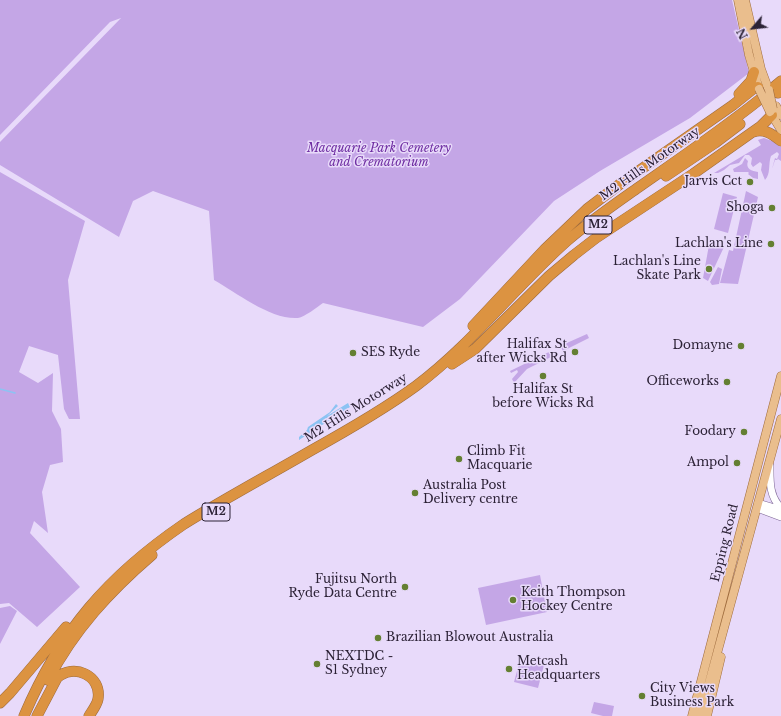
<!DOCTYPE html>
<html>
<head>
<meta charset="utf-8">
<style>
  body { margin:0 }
  #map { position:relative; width:781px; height:716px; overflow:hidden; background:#e8dafa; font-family:"Libre Baskerville",serif }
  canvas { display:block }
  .north { position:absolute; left:733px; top:8px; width:40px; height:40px; -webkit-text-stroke:3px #e8dafa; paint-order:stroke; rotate:242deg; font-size:11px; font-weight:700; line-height:16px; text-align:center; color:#2c2236 }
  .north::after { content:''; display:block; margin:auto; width:14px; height:18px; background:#2c2236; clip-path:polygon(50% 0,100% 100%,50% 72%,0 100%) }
</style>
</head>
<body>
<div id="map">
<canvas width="781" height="716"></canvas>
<div class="north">N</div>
</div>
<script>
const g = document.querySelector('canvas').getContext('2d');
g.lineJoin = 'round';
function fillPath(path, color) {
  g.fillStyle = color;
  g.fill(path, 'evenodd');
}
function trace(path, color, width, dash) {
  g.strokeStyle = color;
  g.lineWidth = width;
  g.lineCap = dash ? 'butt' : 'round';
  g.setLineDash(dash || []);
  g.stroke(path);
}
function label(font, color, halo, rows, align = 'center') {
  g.font = font + ' "Libre Baskerville",serif';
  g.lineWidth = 3;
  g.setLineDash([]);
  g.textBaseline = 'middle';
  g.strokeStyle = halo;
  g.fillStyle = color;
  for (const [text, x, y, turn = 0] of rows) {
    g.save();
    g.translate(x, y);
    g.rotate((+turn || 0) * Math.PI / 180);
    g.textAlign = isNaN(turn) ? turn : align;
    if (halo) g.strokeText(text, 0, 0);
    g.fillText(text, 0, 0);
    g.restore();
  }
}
fillPath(new Path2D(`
  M 0,0 L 732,0 L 749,73 L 690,118 L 600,171 L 554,201 L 460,299 L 423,327 L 323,303 C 317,307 305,317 298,318 C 271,320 237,293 214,280 L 209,211 L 153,191 L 133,201 L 119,237 L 0,165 L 0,142 L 121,18 L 110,22 L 0,135 Z
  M 764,138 L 772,141 L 781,147 L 781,161 L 778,159 L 777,160 L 775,160 L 772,169 L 775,158 L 777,159 L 779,154 L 777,152 L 771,156 C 768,164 771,174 765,180 L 761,170 L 762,164 L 760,162 L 753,167 L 751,164 L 752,158 L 749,155 L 745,155 L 739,163 L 730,165 L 724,170 L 718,173 L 714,173 L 761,145 L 758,140 Z
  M 745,158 L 748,161 C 745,169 752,171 758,172 L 758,179 L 753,178 L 748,174 L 749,173 L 748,172 L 734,172 L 733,169 L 742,164 Z
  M 0,172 L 85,221 L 68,280 L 80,419 L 69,419 L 64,409 L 58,355 L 29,346 L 19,372 L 38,383 L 53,373 L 52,411 L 61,429 L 63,462 L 50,465 L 42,492 L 48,533 L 34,521 L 30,533 L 80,587 L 37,627 L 9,603 L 0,604 Z
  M 746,191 L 758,197 L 738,284 L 720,283 L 729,250 L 733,251 Z
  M 723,193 L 737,197 L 728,233 L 714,229 Z
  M 716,243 L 724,247 L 708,281 L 703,278 L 709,245 L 715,245 Z
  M 718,267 L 722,269 L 719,284 L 712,285 L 710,282 Z
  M 587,334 L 589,338 L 563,351 L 560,346 Z
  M 551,351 L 553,356 L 527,369 L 514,383 L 512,379 L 518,372 L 517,370 L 511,373 L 510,371 Z
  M 540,575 L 547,612 L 486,625 L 478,588 Z
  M 10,606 L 17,611 L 0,644 L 0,608 Z
  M 520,660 L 544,665 L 538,688 L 514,682 Z
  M 594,702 L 614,706 L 612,716 L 603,716 L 591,713 Z`), '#c4a6e6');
fillPath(new Path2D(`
  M 348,403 L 350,407 L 299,440 L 299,437 L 307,430 L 308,427 L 330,412 L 336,404 L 338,406 L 327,416 Z`), '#8cc3f3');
trace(new Path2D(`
  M 0,389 L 15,393`), '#8cc3f3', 1.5);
const secondary = new Path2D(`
  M 770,466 C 770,481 769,496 781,508
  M 758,503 L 781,510
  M 757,508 L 781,517`);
const primary = new Path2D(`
  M 738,0 L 749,55 L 759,89
  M 745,0 L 761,69 L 768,88
  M 776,106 L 781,115
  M 770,112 L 781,130
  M 692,716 L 781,376
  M 700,716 L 781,419
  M 707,716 L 721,657`);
const motorway = new Path2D(`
  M 775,86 L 781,81
  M 778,93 L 781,90
  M 739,94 L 751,81 L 754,72
  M 753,132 C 764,128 772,134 781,141
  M 666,176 L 715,143 L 740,124
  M 473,326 L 545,249 L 587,209 L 620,184 L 733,105 L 753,89 L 758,87
  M 452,364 L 475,349 L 549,276 L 574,255 L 596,238 L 693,174 L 761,126 L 772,115
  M 48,680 C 74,630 110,591 152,555
  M 0,703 L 10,693 L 66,627
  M 24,716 C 60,631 108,576 184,524 C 226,498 269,475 312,450 C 348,430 383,410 416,386 C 472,344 515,287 567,241 C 590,221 615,204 639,187 C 679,159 720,131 759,100
  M 37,716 L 57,678 C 73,663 102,675 98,699 C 97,705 92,711 89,716`);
trace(secondary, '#7d6696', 8);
trace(primary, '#9e6b3d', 9);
trace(motorway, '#9e6b3d', 11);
trace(secondary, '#fff', 7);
trace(primary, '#eabe8d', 8);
trace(motorway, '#dc9341', 10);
const primaryBridge = new Path2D(`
  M 759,89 L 770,112
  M 769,90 L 773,109`);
trace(primaryBridge, '#9e6b3d', 9, []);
trace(primaryBridge, '#eabe8d', 8);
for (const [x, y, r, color] of [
  [750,182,4,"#647f32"],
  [772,208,4,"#647f32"],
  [771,244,4,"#647f32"],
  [709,269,4,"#647f32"],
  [741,346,4,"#647f32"],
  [575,352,4,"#647f32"],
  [353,353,4,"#647f32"],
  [543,376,4,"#647f32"],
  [727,382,4,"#647f32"],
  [744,432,4,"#647f32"],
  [459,459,4,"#647f32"],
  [737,463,4,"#647f32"],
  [415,493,4,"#647f32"],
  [405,587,4,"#647f32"],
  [513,600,4,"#647f32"],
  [378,638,4,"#647f32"],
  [317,664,4,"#647f32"],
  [509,669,4,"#647f32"],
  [642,696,4,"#647f32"]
]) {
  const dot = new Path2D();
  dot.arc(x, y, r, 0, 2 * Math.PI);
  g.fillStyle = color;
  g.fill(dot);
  trace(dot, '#e8dafa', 1.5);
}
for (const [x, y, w] of [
  [598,225,28],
  [216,512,28]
]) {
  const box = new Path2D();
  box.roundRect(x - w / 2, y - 9, w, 18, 3);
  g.fillStyle = '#e8dafa';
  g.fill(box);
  trace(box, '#2c2236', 1);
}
label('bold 11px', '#2c2236', null, [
  ["M2",598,225],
  ["M2",216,512]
]);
label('italic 12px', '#6f2ea2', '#e8dafa', [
  ["Macquarie Park Cemetery",379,149],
  ["and Crematorium",379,163]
]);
label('12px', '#2c2236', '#e8dafa', [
  ["M2 Hills Motorway",650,164,-35],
  ["M2 Hills Motorway",356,408,-32],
  ["Epping Road",725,543,-76]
]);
label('12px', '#2c2236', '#e8dafa', [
  ["Jarvis Cct",742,182],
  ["Shoga",764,208],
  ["Lachlan's Line",763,244],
  ["Lachlan's Line",701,262],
  ["Skate Park",701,276],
  ["Halifax St",567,345],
  ["after Wicks Rd",567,359],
  ["Domayne",733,346],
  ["SES Ryde",361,353,"left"],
  ["Officeworks",719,382],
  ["Halifax St",543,390,"center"],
  ["before Wicks Rd",543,404,"center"],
  ["Foodary",736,432],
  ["Climb Fit",467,452,"left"],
  ["Macquarie",467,466,"left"],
  ["Ampol",729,463],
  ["Australia Post",423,486,"left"],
  ["Delivery centre",423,500,"left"],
  ["Fujitsu North",397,580],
  ["Ryde Data Centre",397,594],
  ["Keith Thompson",521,593,"left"],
  ["Hockey Centre",521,607,"left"],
  ["Brazilian Blowout Australia",386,638,"left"],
  ["NEXTDC -",325,657,"left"],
  ["S1 Sydney",325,671,"left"],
  ["Metcash",517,662,"left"],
  ["Headquarters",517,676,"left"],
  ["City Views",650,689,"left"],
  ["Business Park",650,703,"left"]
], 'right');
</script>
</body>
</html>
